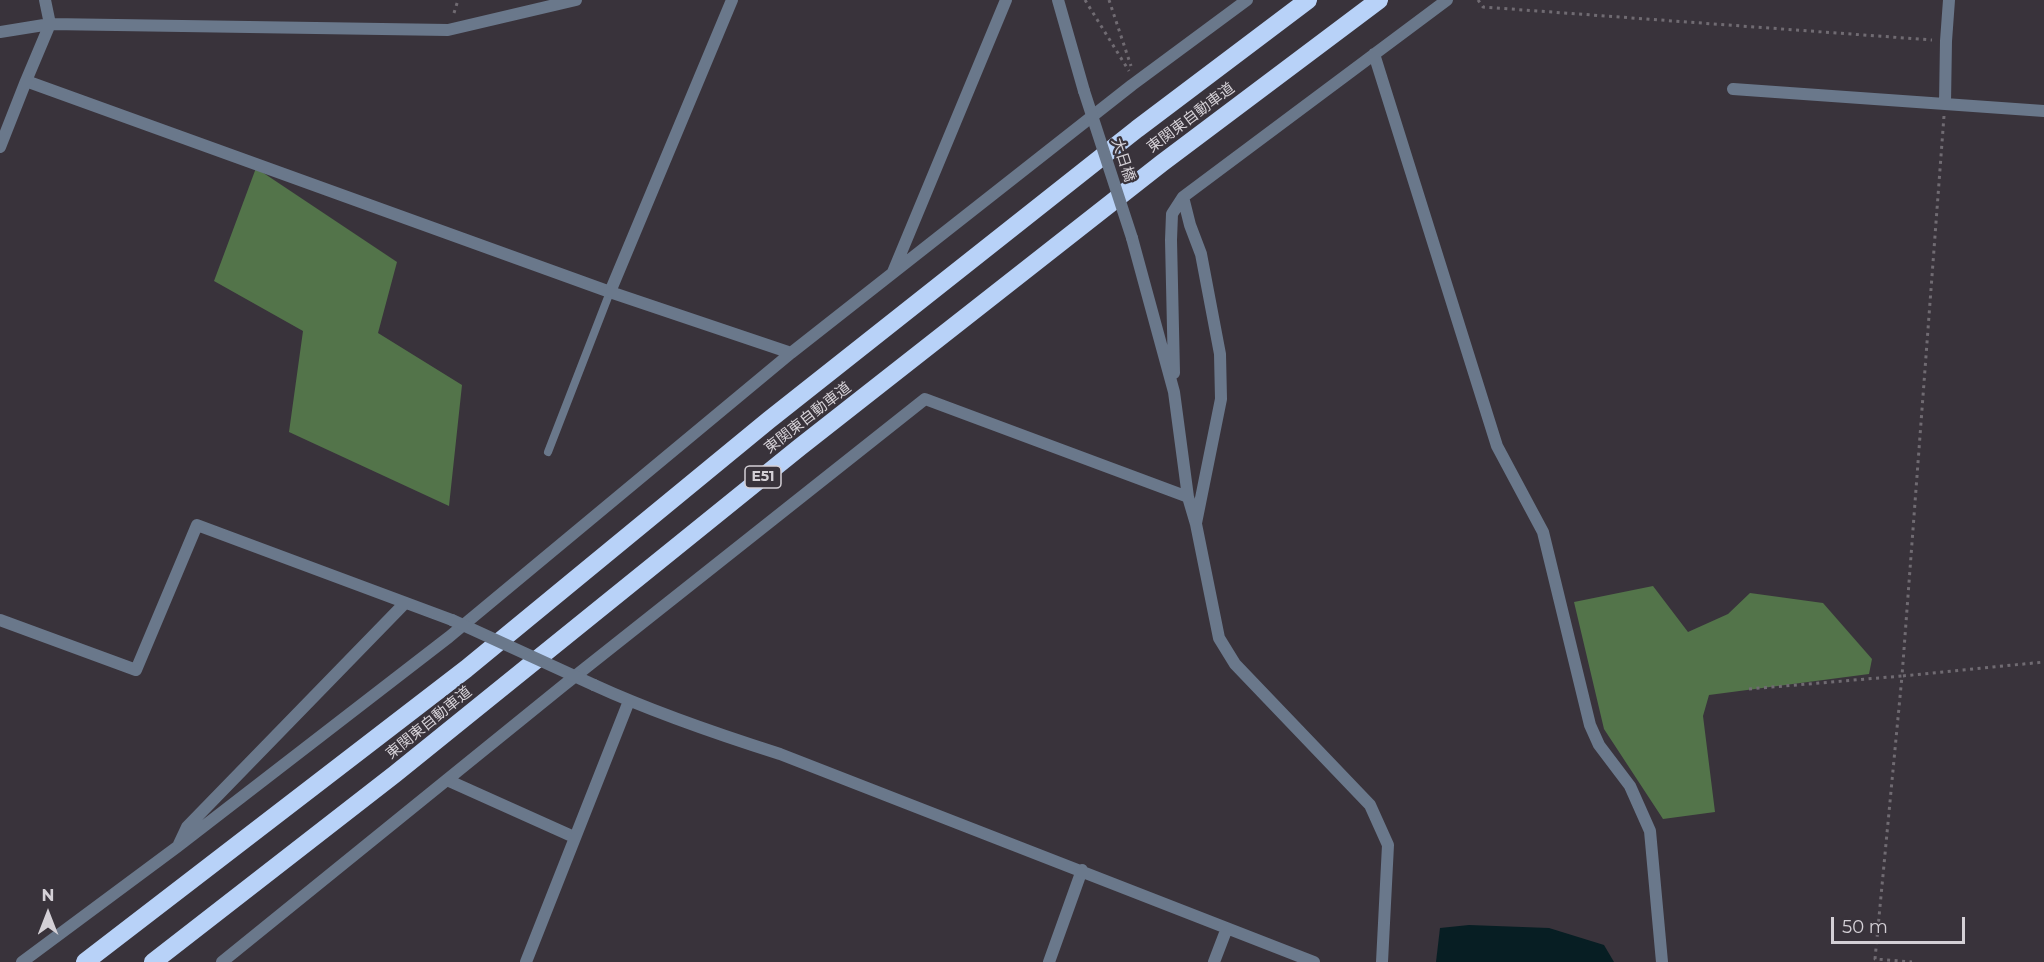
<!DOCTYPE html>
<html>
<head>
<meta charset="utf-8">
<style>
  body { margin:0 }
  #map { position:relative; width:2044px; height:962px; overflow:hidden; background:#39333b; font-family:Montserrat,sans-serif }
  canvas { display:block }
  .north { position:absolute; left:18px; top:884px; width:60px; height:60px; -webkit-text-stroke:4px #39333b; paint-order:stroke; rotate:0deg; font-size:16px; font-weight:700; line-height:24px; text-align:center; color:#d4d0d6 }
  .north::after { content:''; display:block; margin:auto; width:21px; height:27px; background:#d4d0d6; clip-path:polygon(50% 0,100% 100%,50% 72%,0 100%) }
  .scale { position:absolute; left:1831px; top:917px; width:134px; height:27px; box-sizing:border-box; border:3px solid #d4d0d6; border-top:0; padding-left:8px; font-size:18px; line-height:21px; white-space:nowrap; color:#d4d0d6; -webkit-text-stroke:4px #39333b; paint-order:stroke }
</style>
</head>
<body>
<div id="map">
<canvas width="2044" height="962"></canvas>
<div class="north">N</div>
<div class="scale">50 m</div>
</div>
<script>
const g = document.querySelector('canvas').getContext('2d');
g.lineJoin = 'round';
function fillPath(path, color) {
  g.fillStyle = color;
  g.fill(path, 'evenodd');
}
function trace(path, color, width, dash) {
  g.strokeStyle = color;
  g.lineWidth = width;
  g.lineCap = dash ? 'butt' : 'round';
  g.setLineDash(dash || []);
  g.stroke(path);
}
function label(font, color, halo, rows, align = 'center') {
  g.font = font + ' Montserrat,"Noto Sans JP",sans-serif';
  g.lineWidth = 4.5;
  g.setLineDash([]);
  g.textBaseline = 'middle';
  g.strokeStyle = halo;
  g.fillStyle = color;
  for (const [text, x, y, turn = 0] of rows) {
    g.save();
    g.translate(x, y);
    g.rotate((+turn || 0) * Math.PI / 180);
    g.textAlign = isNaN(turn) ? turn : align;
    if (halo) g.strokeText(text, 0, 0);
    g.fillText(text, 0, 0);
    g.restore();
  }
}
fillPath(new Path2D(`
  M 256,168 L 397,262 L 378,333 L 462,385 L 449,506 L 289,432 L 303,331 L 214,281 Z
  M 1653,586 L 1688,632 L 1728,614 L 1750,593 L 1823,603 L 1872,659 L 1869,674 L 1709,695 L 1703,716 L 1715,812 L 1663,819 L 1604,729 L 1574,602 Z`), '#53744a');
fillPath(new Path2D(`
  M 1469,925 L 1549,928 L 1604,945 L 1614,962 L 1436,962 L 1440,928 Z`), '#071e23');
trace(new Path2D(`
  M 1085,0 L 1129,71
  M 1109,0 L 1131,66
  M 1478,0 L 1483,7 L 1932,40
  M 454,13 L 458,0
  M 1944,116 L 1902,676 L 2044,662
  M 1749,689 L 1902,676 L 1875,959 L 1912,962`), '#706b72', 3, [3, 4.5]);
trace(new Path2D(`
  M 548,452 L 610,292`), '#6a788b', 8);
trace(new Path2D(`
  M 45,0 L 50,24 L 26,81 L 610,292 L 791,353
  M 1058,0 L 1084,91
  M 0,32 L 50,24 L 448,30 L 576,0
  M 1374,54 L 1497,446 L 1543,532 L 1590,725 L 1599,745 L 1630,786 L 1650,831 L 1662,962
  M 1733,89 L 2044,111
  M 1945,103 L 1946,41 L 1949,0
  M 0,147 L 26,81
  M 1183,197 L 1190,225 L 1201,254 L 1220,354 L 1221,399 L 1196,523
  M 1132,238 L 1174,392 L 1188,497 L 1196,524 L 1219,638 L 1235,664 L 1370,805 L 1388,845 L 1382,962
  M 893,272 L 1006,0
  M 610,292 L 732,0
  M 1174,373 L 1171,240 L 1172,214 L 1183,197 L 1447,0
  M 0,620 L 136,670 L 197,525 L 452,620
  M 594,685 C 655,713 717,734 780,754 L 1314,962
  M 447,780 L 574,837
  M 179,844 L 187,827 L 405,603
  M 22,962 L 177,847 L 449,637 L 791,353 L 1132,85 L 1247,0
  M 222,962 L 564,685 L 925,399 L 1188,497
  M 526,962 L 629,701
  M 1049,962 L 1082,870
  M 1214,962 L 1227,928`), '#6a788b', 12);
trace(new Path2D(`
  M 85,962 L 466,669 L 769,420 L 1137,129 L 1308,0
  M 153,962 L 395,774 L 800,447 L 1162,163 L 1379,0`), '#b8d2f8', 18);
trace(new Path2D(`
  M 1084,91 L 1132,238
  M 452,620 L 594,685`), '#6a788b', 12);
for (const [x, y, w] of [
  [763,477,36]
]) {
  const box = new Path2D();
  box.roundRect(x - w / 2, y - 11, w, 22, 4.5);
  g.fillStyle = '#39333b';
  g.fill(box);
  trace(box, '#d4d0d6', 1.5);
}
label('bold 14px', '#d4d0d6', null, [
  ["E51",763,477]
]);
label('15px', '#d4d0d6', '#39333b', [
  ["東関東自動車道",1191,118,-37],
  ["大日橋",1123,160,72],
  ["東関東自動車道",808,418,-38],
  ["東関東自動車道",429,723,-39]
]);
</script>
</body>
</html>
